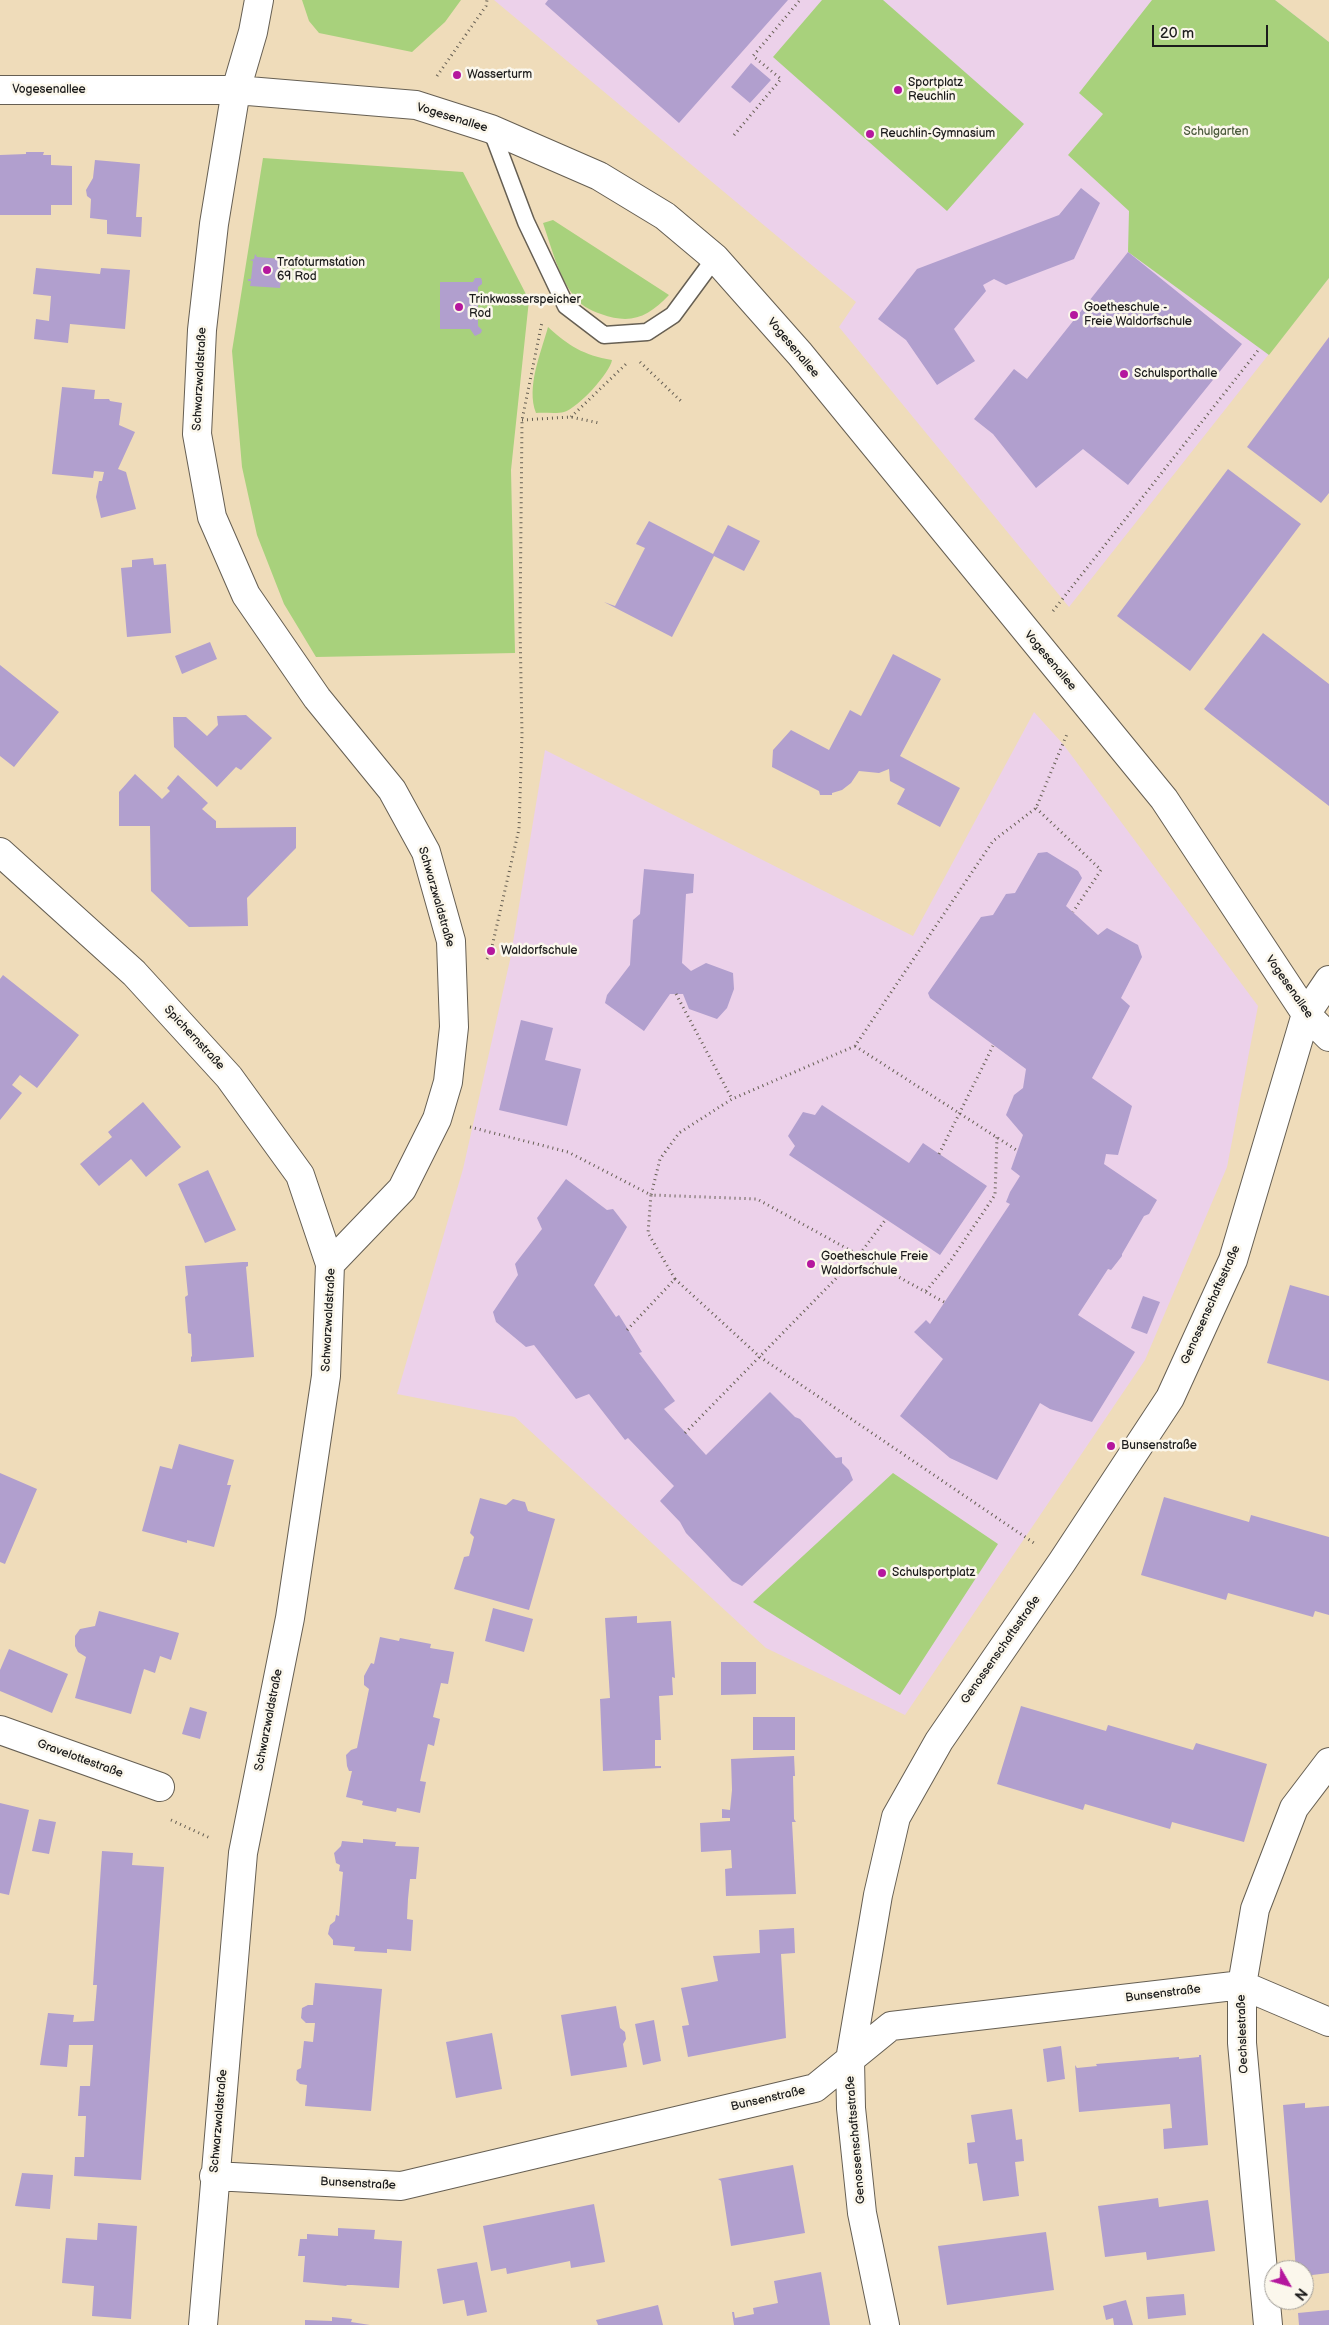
<!DOCTYPE html>
<html>
<head>
<meta charset="utf-8">
<style>
  body { margin:0 }
  #map { position:relative; width:1329px; height:2325px; overflow:hidden; background:#efdcba; font-family:"Balsamiq Sans",sans-serif }
  canvas { display:block }
  .north { position:absolute; left:1264px; top:2260px; width:50px; height:50px; box-sizing:border-box; background:#fbf7ec; border:1px solid #a29f99; border-radius:50%; rotate:128deg; font-size:14px; font-weight:700; line-height:20px; text-align:center; color:#1c1c1c }
  .north::after { content:''; display:block; margin:auto; width:18px; height:22px; background:#b5179e; clip-path:polygon(50% 0,100% 100%,50% 72%,0 100%) }
  .scale { position:absolute; left:1152px; top:25px; width:116px; height:22px; box-sizing:border-box; border:2px solid #1c1c1c; border-top:0; padding-left:6px; font-size:15px; line-height:18px; white-space:nowrap; color:#1c1c1c; -webkit-text-stroke:4px #fbf7ec; paint-order:stroke }
</style>
</head>
<body>
<div id="map">
<canvas width="1329" height="2325"></canvas>
<div class="north">N</div>
<div class="scale">20 m</div>
</div>
<script>
const g = document.querySelector('canvas').getContext('2d');
g.lineJoin = 'round';
function fillPath(path, color) {
  g.fillStyle = color;
  g.fill(path, 'evenodd');
}
function trace(path, color, width, dash) {
  g.strokeStyle = color;
  g.lineWidth = width;
  g.lineCap = dash ? 'butt' : 'round';
  g.setLineDash(dash || []);
  g.stroke(path);
}
function label(font, color, halo, rows, align = 'center') {
  g.font = font + ' "Balsamiq Sans",sans-serif';
  g.lineWidth = 5;
  g.setLineDash([]);
  g.textBaseline = 'middle';
  g.strokeStyle = halo;
  g.fillStyle = color;
  for (const [text, x, y, turn = 0] of rows) {
    g.save();
    g.translate(x, y);
    g.rotate((+turn || 0) * Math.PI / 180);
    g.textAlign = isNaN(turn) ? turn : align;
    if (halo) g.strokeText(text, 0, 0);
    g.fillText(text, 0, 0);
    g.restore();
  }
}
fillPath(new Path2D(`
  M 494,0 L 1275,0 L 1329,42 L 1329,278 L 1069,607 L 839,327 L 856,302 Z
  M 1034,712 L 1063,744 L 1258,1006 L 1227,1167 L 1145,1360 L 905,1715 L 766,1648 L 515,1417 L 397,1394 L 463,1169 L 510,960 L 545,750 L 913,936 Z`), '#ecd1ea');
fillPath(new Path2D(`
  M 302,0 L 461,0 L 445,22 L 412,52 L 319,33 L 309,21 Z
  M 822,0 L 883,0 L 1024,124 L 947,211 L 773,57 Z
  M 1152,0 L 1275,0 L 1329,42 L 1329,278 L 1269,355 L 1128,252 L 1129,211 L 1068,155 L 1103,114 L 1079,93 Z
  M 263,158 L 463,172 L 529,300 L 511,470 L 515,653 L 316,657 L 284,604 L 257,535 L 242,467 L 232,351 Z
  M 553,220 L 669,295 C 648,317 631,325 601,314 C 589,310 580,305 573,295 C 558,275 551,246 543,223 Z
  M 548,327 C 569,346 583,355 612,360 C 610,373 578,408 564,412 C 556,414 544,412 536,413 C 526,387 541,353 548,327 Z
  M 893,1473 L 998,1544 L 900,1695 L 753,1602 Z`), '#a8d17c');
fillPath(new Path2D(`
  M 548,0 L 788,0 L 679,123 L 545,4 Z
  M 751,63 L 771,80 L 750,103 L 731,87 Z
  M 26,152 L 44,152 L 43,155 L 51,155 L 51,165 L 72,166 L 72,205 L 51,205 L 51,215 L 0,215 L 0,155 L 26,154 Z
  M 95,160 L 140,164 L 136,217 L 142,217 L 141,237 L 107,234 L 107,220 L 90,218 L 91,199 L 87,196 L 86,190 L 93,178 Z
  M 1081,188 L 1100,203 L 1074,259 L 1006,285 L 994,279 L 983,285 L 986,291 L 954,329 L 975,361 L 937,385 L 906,340 L 878,319 L 917,269 L 1059,215 Z
  M 1128,252 L 1242,344 L 1128,485 L 1083,449 L 1036,488 L 993,434 L 974,419 L 1014,369 L 1027,379 Z
  M 255,254 L 257,257 L 283,259 L 280,288 L 250,286 L 251,281 L 248,281 L 248,279 L 251,279 L 253,261 L 250,260 L 254,259 Z
  M 36,268 L 100,274 L 101,268 L 130,270 L 125,329 L 70,324 L 68,343 L 34,339 L 36,319 L 49,321 L 51,296 L 33,294 Z
  M 475,278 L 481,278 L 482,281 L 482,284 L 478,287 L 478,326 L 482,330 L 481,333 L 475,336 L 470,329 L 440,329 L 440,282 L 473,282 Z
  M 1329,337 L 1329,493 L 1321,503 L 1247,447 Z
  M 62,387 L 95,390 L 94,399 L 109,399 L 110,401 L 122,403 L 119,425 L 135,432 L 118,469 L 126,472 L 136,509 L 101,518 L 96,497 L 99,481 L 102,481 L 104,472 L 94,471 L 93,478 L 52,474 Z
  M 1228,469 L 1301,524 L 1190,671 L 1117,616 Z
  M 649,521 L 713,554 L 728,525 L 760,541 L 744,571 L 714,556 L 672,637 L 604,602 L 615,606 L 645,548 L 636,544 Z
  M 153,558 L 154,565 L 166,564 L 171,633 L 127,637 L 121,568 L 132,567 L 132,560 Z
  M 1263,633 L 1329,684 L 1329,806 L 1204,709 Z
  M 210,642 L 217,659 L 182,674 L 175,656 Z
  M 893,654 L 941,679 L 900,756 L 960,788 L 940,827 L 897,804 L 905,789 L 890,781 L 889,769 L 879,773 L 859,771 L 851,783 L 842,790 L 832,793 L 832,795 L 820,795 L 819,791 L 772,767 L 773,750 L 791,730 L 829,750 L 850,710 L 861,716 Z
  M 0,665 L 59,712 L 14,767 L 0,756 Z
  M 246,715 L 272,738 L 241,770 L 236,767 L 217,787 L 174,747 L 173,717 L 186,717 L 207,736 L 218,725 L 217,716 Z
  M 135,774 L 162,799 L 170,791 L 167,788 L 178,775 L 208,803 L 202,809 L 216,821 L 216,828 L 296,827 L 296,848 L 247,898 L 248,926 L 189,927 L 151,891 L 150,826 L 119,826 L 119,792 Z
  M 1047,852 L 1078,871 L 1082,878 L 1066,906 L 1098,935 L 1107,928 L 1138,945 L 1142,957 L 1121,998 L 1130,1006 L 1092,1078 L 1132,1106 L 1118,1155 L 1106,1154 L 1104,1164 L 1157,1200 L 1149,1214 L 1144,1216 L 1122,1254 L 1122,1256 L 1111,1270 L 1108,1269 L 1078,1315 L 1135,1352 L 1092,1422 L 1050,1409 L 1040,1403 L 997,1480 L 950,1458 L 900,1416 L 943,1359 L 914,1332 L 926,1320 L 930,1324 L 1010,1204 L 1006,1202 L 1010,1192 L 1020,1176 L 1011,1169 L 1023,1135 L 1006,1115 L 1014,1095 L 1023,1088 L 1026,1069 L 930,998 L 928,993 L 981,917 L 993,915 L 1006,894 L 1015,893 L 1038,853 Z
  M 644,869 L 694,874 L 693,893 L 686,894 L 682,963 L 691,971 L 706,963 L 733,973 L 734,989 L 727,1008 L 717,1019 L 689,1009 L 683,994 L 670,994 L 644,1031 L 605,1003 L 607,995 L 630,965 L 633,920 L 640,914 Z
  M 3,975 L 79,1035 L 37,1088 L 20,1075 L 12,1085 L 22,1093 L 0,1120 L 0,979 Z
  M 521,1020 L 553,1028 L 545,1060 L 581,1069 L 567,1126 L 499,1110 Z
  M 143,1102 L 181,1147 L 146,1177 L 131,1159 L 99,1186 L 80,1164 L 112,1137 L 108,1132 Z
  M 822,1105 L 909,1163 L 923,1143 L 987,1186 L 940,1255 L 789,1155 L 795,1146 L 788,1136 L 803,1112 L 815,1115 Z
  M 208,1170 L 236,1230 L 205,1243 L 178,1184 Z
  M 566,1179 L 607,1210 L 613,1209 L 627,1227 L 594,1285 L 616,1317 L 619,1315 L 642,1352 L 639,1353 L 675,1401 L 664,1409 L 706,1455 L 770,1392 L 795,1417 L 800,1419 L 836,1458 L 842,1457 L 842,1463 L 849,1470 L 853,1480 L 742,1586 L 732,1581 L 686,1533 L 680,1522 L 660,1501 L 674,1486 L 628,1438 L 625,1440 L 589,1394 L 576,1399 L 534,1345 L 526,1347 L 496,1322 L 493,1312 L 518,1275 L 515,1264 L 542,1229 L 537,1218 Z
  M 243,1262 L 248,1262 L 248,1266 L 246,1267 L 254,1357 L 191,1362 L 191,1357 L 192,1356 L 191,1334 L 188,1333 L 185,1297 L 188,1295 L 185,1266 Z
  M 1290,1285 L 1329,1296 L 1329,1381 L 1267,1363 Z
  M 1143,1296 L 1160,1302 L 1147,1334 L 1131,1328 Z
  M 179,1444 L 234,1460 L 227,1485 L 231,1485 L 214,1547 L 187,1540 L 187,1543 L 142,1531 L 160,1466 L 172,1469 Z
  M 0,1473 L 37,1489 L 5,1564 L 0,1562 Z
  M 1164,1497 L 1249,1522 L 1251,1515 L 1329,1537 L 1329,1615 L 1315,1611 L 1313,1617 L 1228,1593 L 1226,1600 L 1141,1575 Z
  M 480,1498 L 506,1505 L 513,1499 L 525,1502 L 528,1511 L 555,1519 L 529,1610 L 454,1589 L 464,1557 L 469,1556 L 474,1537 L 470,1533 Z
  M 493,1608 L 533,1619 L 524,1652 L 485,1641 Z
  M 99,1611 L 179,1633 L 171,1660 L 160,1656 L 155,1673 L 144,1669 L 131,1714 L 75,1698 L 86,1657 L 78,1652 L 75,1646 L 75,1636 L 80,1629 L 95,1626 Z
  M 637,1616 L 637,1623 L 671,1621 L 675,1678 L 672,1677 L 673,1695 L 659,1696 L 661,1740 L 655,1740 L 655,1766 L 661,1766 L 661,1768 L 603,1771 L 600,1699 L 610,1698 L 605,1618 Z
  M 380,1637 L 399,1641 L 400,1638 L 431,1644 L 430,1648 L 454,1652 L 448,1684 L 441,1683 L 433,1717 L 440,1719 L 434,1746 L 428,1744 L 420,1781 L 426,1782 L 420,1813 L 397,1808 L 396,1812 L 362,1805 L 363,1801 L 346,1797 L 352,1771 L 349,1771 L 347,1766 L 346,1755 L 351,1750 L 357,1748 L 369,1689 L 364,1685 L 364,1676 L 371,1663 L 374,1664 Z
  M 9,1649 L 68,1674 L 52,1713 L 0,1691 L 0,1670 Z
  M 721,1662 L 756,1662 L 756,1694 L 721,1695 Z
  M 1021,1706 L 1106,1731 L 1108,1725 L 1193,1750 L 1196,1743 L 1267,1764 L 1244,1842 L 1172,1822 L 1170,1829 L 1085,1804 L 1083,1810 L 997,1784 Z
  M 190,1707 L 207,1712 L 200,1739 L 182,1734 Z
  M 753,1717 L 795,1717 L 795,1750 L 753,1750 Z
  M 794,1756 L 795,1776 L 793,1776 L 794,1819 L 796,1822 L 792,1822 L 796,1894 L 726,1896 L 725,1869 L 732,1868 L 731,1850 L 701,1852 L 700,1823 L 730,1821 L 730,1818 L 722,1818 L 722,1809 L 730,1810 L 732,1790 L 731,1759 Z
  M 0,1803 L 29,1810 L 9,1895 L 0,1893 Z
  M 39,1819 L 56,1822 L 49,1854 L 32,1851 Z
  M 363,1839 L 396,1842 L 395,1846 L 419,1847 L 416,1879 L 410,1879 L 408,1899 L 407,1919 L 413,1920 L 411,1951 L 387,1949 L 387,1953 L 354,1951 L 355,1947 L 333,1945 L 333,1940 L 328,1934 L 330,1925 L 335,1921 L 336,1915 L 339,1916 L 343,1872 L 339,1871 L 340,1865 L 336,1863 L 334,1853 L 341,1846 L 342,1841 L 363,1843 Z
  M 102,1851 L 133,1853 L 132,1865 L 164,1867 L 141,2180 L 74,2176 L 75,2157 L 84,2157 L 86,2116 L 78,2116 L 80,2086 L 90,2086 L 93,2045 L 69,2045 L 67,2067 L 40,2065 L 48,2013 L 74,2015 L 73,2022 L 94,2021 L 97,1985 L 93,1985 Z
  M 794,1928 L 795,1953 L 781,1954 L 786,2038 L 688,2057 L 682,2026 L 689,2025 L 681,1988 L 718,1981 L 713,1956 L 760,1953 L 759,1930 Z
  M 315,1983 L 382,1989 L 371,2111 L 305,2106 L 307,2085 L 300,2084 L 296,2080 L 297,2070 L 301,2068 L 304,2041 L 313,2042 L 315,2023 L 306,2023 L 301,2018 L 302,2008 L 308,2005 L 313,2005 Z
  M 616,2006 L 620,2028 L 625,2032 L 626,2039 L 623,2044 L 627,2067 L 571,2076 L 561,2015 Z
  M 654,2020 L 661,2061 L 643,2065 L 635,2024 Z
  M 492,2033 L 502,2089 L 456,2098 L 446,2042 Z
  M 1061,2046 L 1065,2079 L 1047,2082 L 1043,2049 Z
  M 1199,2055 L 1201,2055 L 1208,2145 L 1164,2149 L 1163,2129 L 1172,2128 L 1170,2104 L 1079,2112 L 1075,2065 L 1077,2068 L 1097,2066 L 1096,2064 L 1179,2057 L 1179,2059 L 1199,2057 Z
  M 1305,2103 L 1305,2108 L 1329,2106 L 1329,2273 L 1304,2276 L 1304,2270 L 1296,2270 L 1283,2105 Z
  M 1012,2109 L 1016,2140 L 1022,2139 L 1024,2161 L 1015,2162 L 1019,2196 L 983,2201 L 977,2163 L 969,2164 L 967,2143 L 975,2142 L 971,2115 Z
  M 793,2165 L 805,2233 L 731,2246 L 721,2181 L 718,2179 Z
  M 22,2173 L 53,2175 L 50,2209 L 15,2206 Z
  M 1158,2198 L 1159,2207 L 1208,2200 L 1215,2251 L 1147,2260 L 1146,2252 L 1105,2257 L 1098,2206 Z
  M 594,2204 L 605,2262 L 571,2268 L 570,2261 L 507,2274 L 506,2268 L 491,2271 L 483,2226 Z
  M 98,2223 L 137,2226 L 131,2319 L 92,2316 L 94,2286 L 62,2283 L 66,2238 L 97,2240 Z
  M 338,2228 L 375,2230 L 374,2239 L 402,2241 L 399,2288 L 352,2285 L 346,2285 L 347,2286 L 303,2282 L 305,2256 L 298,2256 L 300,2239 L 307,2239 L 307,2234 L 338,2236 Z
  M 1046,2232 L 1054,2290 L 947,2305 L 938,2246 Z
  M 477,2262 L 487,2312 L 467,2316 L 464,2300 L 443,2304 L 437,2269 Z
  M 821,2272 L 830,2325 L 734,2325 L 732,2312 L 734,2312 L 735,2318 L 754,2314 L 753,2308 L 778,2303 L 774,2281 Z
  M 1184,2294 L 1186,2315 L 1148,2319 L 1146,2297 Z
  M 1126,2300 L 1133,2325 L 1114,2325 L 1113,2318 L 1106,2320 L 1103,2306 Z
  M 658,2305 L 663,2325 L 598,2325 L 596,2320 Z
  M 1329,2310 L 1329,2325 L 1299,2325 L 1298,2313 Z
  M 332,2317 L 352,2319 L 351,2322 L 370,2325 L 305,2325 L 305,2320 L 332,2321 Z`), '#b19fce');
const lane = new Path2D(`
  M 491,129 L 526,222 L 566,306 L 604,335 L 647,332 L 673,315 L 715,258`);
const street = new Path2D(`
  M 259,0 L 253,32 L 236,90 L 214,224 L 202,330 L 197,434 L 212,517 L 246,595 L 317,698 L 392,790 L 426,852 L 451,941 L 454,1027 L 448,1082 L 437,1119 L 402,1189 L 330,1264
  M 0,90 L 236,90 L 416,105 L 491,129 L 599,176 L 665,216 L 715,258 L 800,354 L 1164,799 L 1306,1014 L 1329,1037
  M 0,852 L 134,973 L 229,1077 L 300,1175 L 330,1264 L 326,1376 L 290,1618 L 243,1853 L 203,2325
  M 0,1730 L 160,1787
  M 214,2176 L 401,2186 L 815,2088 L 891,2026 L 1242,1985 L 1329,2022
  M 885,2325 L 862,2213 L 851,2108 L 850,2060 L 878,1895 L 896,1817 L 939,1741 L 1062,1562 L 1170,1398 L 1233,1260 L 1306,1014 L 1329,980
  M 1268,2325 L 1242,2043 L 1242,1985 L 1255,1909 L 1294,1808 L 1329,1762`);
trace(lane, '#665f53', 19);
trace(street, '#665f53', 30);
trace(new Path2D(`
  M 437,76 L 486,6 L 487,0
  M 734,135 L 781,79 L 753,56 L 800,0
  M 640,362 L 683,403
  M 571,417 L 626,364
  M 522,420 L 571,417 L 599,423
  M 1053,611 L 1260,348
  M 1036,808 L 1101,870 L 1073,912
  M 487,959 L 491,951 L 519,829 L 522,735 L 520,625 L 522,420 L 542,322
  M 676,994 L 732,1099
  M 855,1046 L 1018,1151
  M 470,1127 L 568,1152 L 651,1195 L 648,1233 L 675,1279 L 627,1330
  M 939,1154 L 993,1046
  M 675,1279 L 760,1357 L 1034,1543
  M 926,1291 L 949,1263 L 995,1195 L 997,1137
  M 944,1302 L 757,1199 L 651,1195 L 660,1159 L 679,1133 L 732,1099 L 855,1046 L 993,841 L 1036,808 L 1067,734
  M 685,1433 L 859,1255 L 886,1219
  M 171,1820 L 210,1838`), '#665f53', 3, [1, 4]);
trace(lane, '#fff', 16);
trace(street, '#fff', 28);
for (const [x, y, r, color] of [
  [457,75,5,"#b5179e"],
  [898,90,5,"#b5179e"],
  [870,134,5,"#b5179e"],
  [267,270,5,"#b5179e"],
  [459,307,5,"#b5179e"],
  [1074,315,5,"#b5179e"],
  [1124,374,5,"#b5179e"],
  [491,951,5,"#b5179e"],
  [811,1264,5,"#b5179e"],
  [1111,1446,5,"#b5179e"],
  [882,1573,5,"#b5179e"]
]) {
  const dot = new Path2D();
  dot.arc(x, y, r, 0, 2 * Math.PI);
  g.fillStyle = color;
  g.fill(dot);
  trace(dot, '#fbf7ec', 2);
}
label('12px', '#1c1c1c', '#fbf7ec', [
  ["Wasserturm",467,75],
  ["Sportplatz",908,83],
  ["Reuchlin",908,97],
  ["Reuchlin-Gymnasium",880,134],
  ["Trafoturmstation",277,263],
  ["69 Rod",277,277],
  ["Trinkwasserspeicher",469,300],
  ["Rod",469,314],
  ["Goetheschule -",1084,308],
  ["Freie Waldorfschule",1084,322],
  ["Schulsporthalle",1134,374],
  ["Waldorfschule",501,951],
  ["Goetheschule Freie",821,1257],
  ["Waldorfschule",821,1271],
  ["Bunsenstraße",1121,1446],
  ["Schulsportplatz",892,1573]
], 'left');
label('12px', '#1c1c1c', '#fbf7ec', [
  ["Vogesenallee",49,90],
  ["Vogesenallee",452,118,17],
  ["Vogesenallee",793,348,50],
  ["Schwarzwaldstraße",200,379,-87],
  ["Vogesenallee",1050,661,50],
  ["Schwarzwaldstraße",436,897,74],
  ["Vogesenallee",1289,987,55],
  ["Spichernstraße",194,1038,47],
  ["Genossenschaftsstraße",1211,1305,-66],
  ["Schwarzwaldstraße",329,1320,-87],
  ["Genossenschaftsstraße",1001,1650,-55],
  ["Schwarzwaldstraße",269,1720,-79],
  ["Gravelottestraße",80,1759,20],
  ["Bunsenstraße",1163,1994,-7],
  ["Oechslestraße",1243,2034,-92],
  ["Bunsenstraße",768,2099,-13],
  ["Schwarzwaldstraße",219,2121,-85],
  ["Genossenschaftsstraße",856,2140,-95],
  ["Bunsenstraße",358,2184,3]
]);
label('12px', '#4d5b3e', '#fbf7ec', [
  ["Schulgarten",1216,132]
]);
</script>
</body>
</html>
